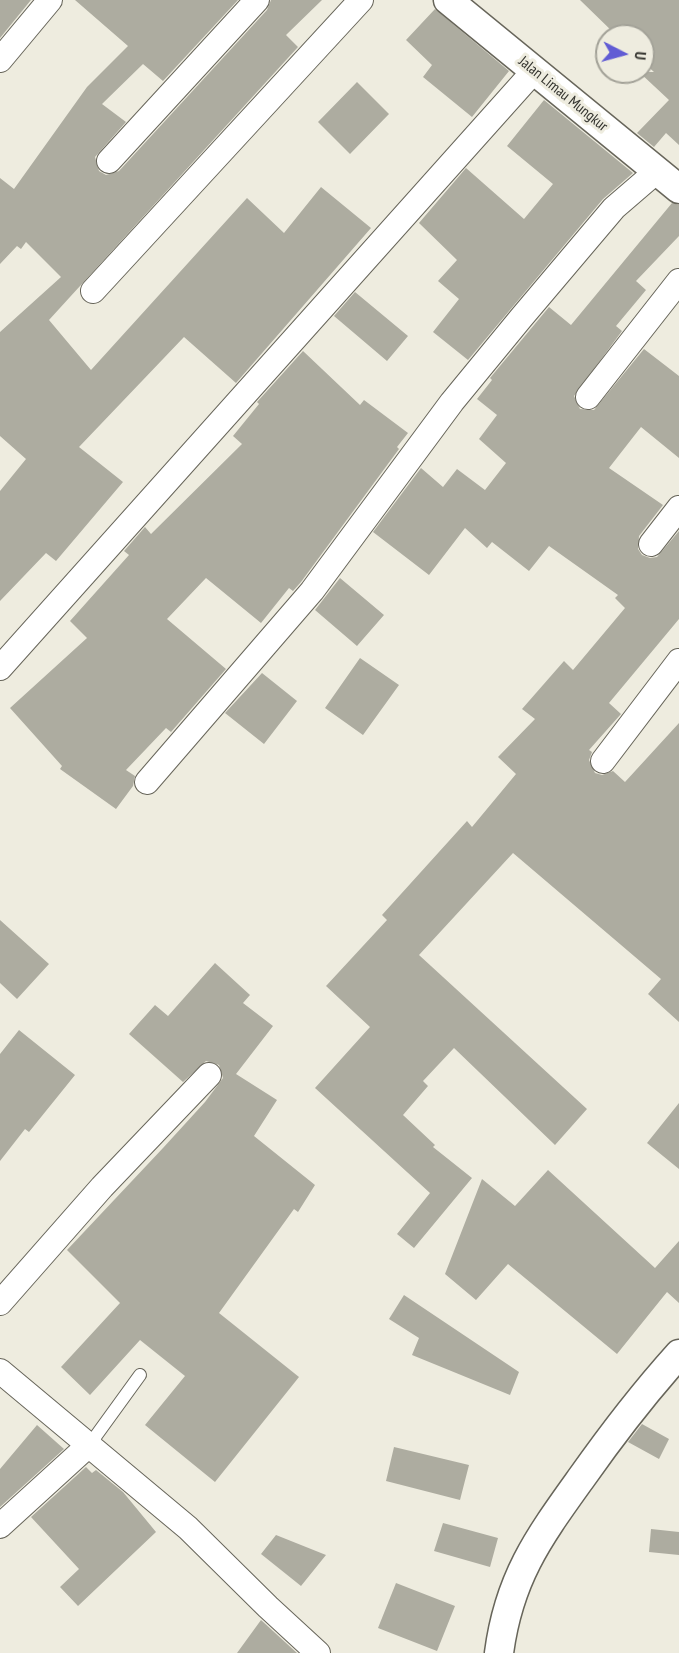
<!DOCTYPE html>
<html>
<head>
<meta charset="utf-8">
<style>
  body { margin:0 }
  #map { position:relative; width:679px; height:1653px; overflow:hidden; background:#eeecdf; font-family:"PT Sans Narrow",sans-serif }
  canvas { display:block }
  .north { position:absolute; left:595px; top:24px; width:60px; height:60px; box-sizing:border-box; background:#eeecdf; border:2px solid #a3a298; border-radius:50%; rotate:96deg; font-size:16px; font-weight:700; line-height:24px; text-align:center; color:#33332e }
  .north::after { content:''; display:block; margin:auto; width:21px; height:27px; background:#615cd4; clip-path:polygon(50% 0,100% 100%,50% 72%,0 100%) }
</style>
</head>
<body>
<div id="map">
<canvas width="679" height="1653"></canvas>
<div class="north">U</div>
</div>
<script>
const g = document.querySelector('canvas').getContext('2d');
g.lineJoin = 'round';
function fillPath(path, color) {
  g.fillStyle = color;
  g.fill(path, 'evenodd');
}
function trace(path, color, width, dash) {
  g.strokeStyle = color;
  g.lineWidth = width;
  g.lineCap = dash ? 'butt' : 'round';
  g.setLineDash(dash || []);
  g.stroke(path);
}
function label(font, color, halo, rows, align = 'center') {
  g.font = font + ' "PT Sans Narrow",sans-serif';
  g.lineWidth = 6;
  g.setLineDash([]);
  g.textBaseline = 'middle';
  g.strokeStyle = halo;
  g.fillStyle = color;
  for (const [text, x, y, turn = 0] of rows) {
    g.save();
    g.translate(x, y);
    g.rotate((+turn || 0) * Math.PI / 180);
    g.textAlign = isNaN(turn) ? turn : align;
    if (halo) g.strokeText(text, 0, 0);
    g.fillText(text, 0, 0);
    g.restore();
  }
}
fillPath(new Path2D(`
  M 0,0 L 31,0 L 0,38 Z
  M 75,0 L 238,0 L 163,81 L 143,64 L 102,104 L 126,122 L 95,157 L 99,171 L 106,175 L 119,171 L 267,10 L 271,0 L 322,0 L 286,35 L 298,47 L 49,320 L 91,370 L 247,198 L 284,233 L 321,187 L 371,228 L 236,383 L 184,337 L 79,447 L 123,482 L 56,561 L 46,553 L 0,601 L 0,491 L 26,459 L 0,436 L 0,332 L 61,277 L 26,242 L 21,249 L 17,246 L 0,264 L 0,178 L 14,189 L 87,87 L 128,46 Z
  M 580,0 L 679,0 L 679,145 L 666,133 L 654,147 L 637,133 L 669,100 L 639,72 L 654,72 L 643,62 L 643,36 L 617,36 Z
  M 435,9 L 509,71 L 472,117 L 423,77 L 432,65 L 406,40 Z
  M 357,82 L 389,114 L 350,154 L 318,122 Z
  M 544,100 L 633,173 L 603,199 L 468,360 L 433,332 L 459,299 L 438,281 L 457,260 L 419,223 L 466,168 L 524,219 L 553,184 L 507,146 Z
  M 672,203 L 679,205 L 679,236 L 636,281 L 646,290 L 616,326 L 622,331 L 574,396 L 580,409 L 594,410 L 644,349 L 679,376 L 679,458 L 641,427 L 609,468 L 663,505 L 639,536 L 638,549 L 642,555 L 650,558 L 657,557 L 679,531 L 679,619 L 609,703 L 621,714 L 589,750 L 592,752 L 589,760 L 595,773 L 602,775 L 613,771 L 625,782 L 679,723 L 679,1022 L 648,994 L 661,979 L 513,853 L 419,955 L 587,1109 L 555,1145 L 454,1048 L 423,1081 L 428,1086 L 403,1115 L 435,1145 L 433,1147 L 472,1178 L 414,1248 L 397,1234 L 430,1193 L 315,1088 L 370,1027 L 326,986 L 387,920 L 382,915 L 467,821 L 472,827 L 516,774 L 498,757 L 535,719 L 522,709 L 564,661 L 573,670 L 625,608 L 615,598 L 618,595 L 549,546 L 529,571 L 492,542 L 487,548 L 465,528 L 429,575 L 373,532 L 421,468 L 443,487 L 457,469 L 485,490 L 506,463 L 479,439 L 497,415 L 477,399 L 492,380 L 490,378 L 549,307 L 571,325 Z
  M 355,292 L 408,336 L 387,361 L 334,316 Z
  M 303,351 L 360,405 L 364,400 L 408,433 L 397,447 L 399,449 L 301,582 L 293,591 L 289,588 L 261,623 L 206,578 L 167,619 L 226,669 L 171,732 L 166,728 L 126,770 L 135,776 L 133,786 L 116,809 L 60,769 L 62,766 L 10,708 L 87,638 L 70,621 L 129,555 L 124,551 L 145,527 L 151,534 L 242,444 L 233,436 L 259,404 L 257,402 Z
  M 340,578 L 384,615 L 357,646 L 315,610 Z
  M 360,658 L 399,685 L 363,735 L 325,708 Z
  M 262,673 L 297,701 L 264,744 L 225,713 Z
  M 0,920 L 49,964 L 17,999 L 0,983 Z
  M 215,963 L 250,995 L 243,1003 L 273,1026 L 236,1074 L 277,1100 L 254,1136 L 315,1185 L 298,1212 L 294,1209 L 219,1313 L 299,1377 L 215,1482 L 145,1425 L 185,1376 L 140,1340 L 90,1395 L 61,1367 L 120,1303 L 67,1250 L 163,1148 L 205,1102 L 223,1078 L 219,1065 L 206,1061 L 183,1082 L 129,1034 L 155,1005 L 168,1016 Z
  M 19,1030 L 75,1075 L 29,1132 L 25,1129 L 0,1161 L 0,1054 Z
  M 679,1103 L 679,1169 L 647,1143 Z
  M 548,1170 L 655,1268 L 679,1241 L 679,1303 L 667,1292 L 617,1354 L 508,1264 L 476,1300 L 445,1274 L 482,1179 L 515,1206 Z
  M 404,1295 L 519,1372 L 510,1395 L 412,1355 L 419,1338 L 389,1319 Z
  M 642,1424 L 669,1439 L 659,1459 L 628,1442 Z
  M 37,1425 L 64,1449 L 0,1507 L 0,1469 Z
  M 394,1447 L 469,1465 L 460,1500 L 386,1481 Z
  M 86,1467 L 92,1473 L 96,1470 L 123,1492 L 156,1532 L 78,1606 L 60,1587 L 79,1569 L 31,1517 Z
  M 443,1523 L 498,1538 L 490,1567 L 434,1551 Z
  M 651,1529 L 679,1532 L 679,1555 L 649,1552 Z
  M 276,1535 L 326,1555 L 301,1586 L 261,1554 Z
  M 396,1583 L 455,1606 L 437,1651 L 378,1628 Z
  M 261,1620 L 297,1653 L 237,1653 Z`), '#adaca0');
const service = new Path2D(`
  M 90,1444 L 140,1375`);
const minor = new Path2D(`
  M 0,60 L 50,0
  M 109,161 L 257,0
  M 93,291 L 361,0
  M 588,397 L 679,281
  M 651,544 L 679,508
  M 0,668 L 534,71
  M 603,761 L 679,661
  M 147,782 L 312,591 L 452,402 L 521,318 L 614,208 L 657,171
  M 0,1303 L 102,1187 L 209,1075
  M 0,1371 L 188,1528 L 268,1607 L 318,1653
  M 0,1526 L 90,1444`);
const tertiary = new Path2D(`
  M 448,0 L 679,189
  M 499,1653 C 509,1577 539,1537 582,1477 C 613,1433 643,1394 679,1354`);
trace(service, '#67655a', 14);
trace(minor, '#67655a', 26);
trace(tertiary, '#67655a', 31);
trace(service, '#fff', 12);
trace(minor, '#fff', 24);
trace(tertiary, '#fff', 28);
label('15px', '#33332e', '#eeecdf', [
  ["Jalan Limau Mungkur",563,94,39]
]);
</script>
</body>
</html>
